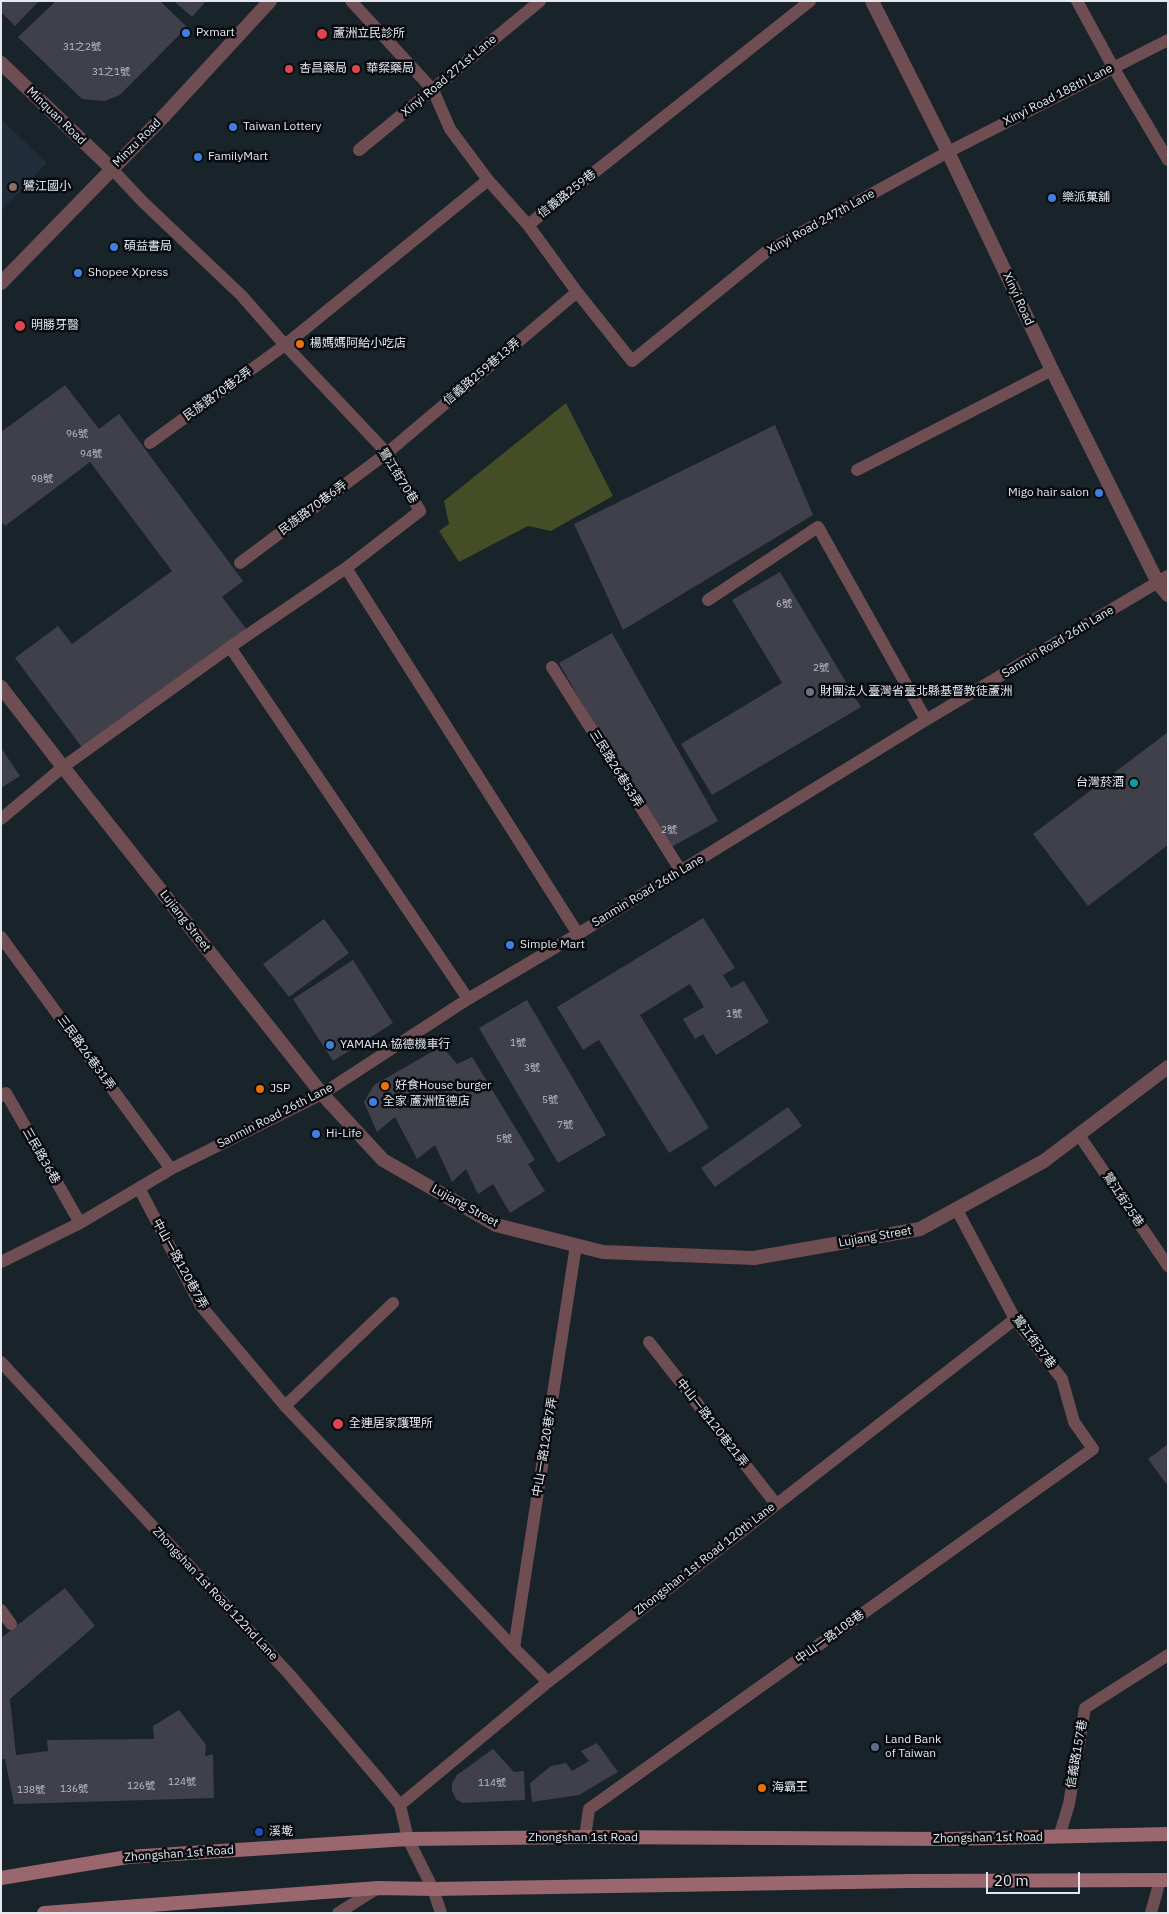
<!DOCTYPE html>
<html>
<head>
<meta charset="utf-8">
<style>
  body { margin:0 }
  #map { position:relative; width:1169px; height:1914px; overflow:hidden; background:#19232a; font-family:"IBM Plex Sans",sans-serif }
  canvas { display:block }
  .frame { position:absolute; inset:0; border:2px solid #e2e8ed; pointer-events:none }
  .scale { position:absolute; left:986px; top:1872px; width:94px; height:22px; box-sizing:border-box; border:2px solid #e2e8ed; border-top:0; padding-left:6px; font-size:15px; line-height:18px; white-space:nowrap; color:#e2e8ed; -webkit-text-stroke:4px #080b0f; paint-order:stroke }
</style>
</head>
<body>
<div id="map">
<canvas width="1169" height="1914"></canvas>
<div class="frame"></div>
<div class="scale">20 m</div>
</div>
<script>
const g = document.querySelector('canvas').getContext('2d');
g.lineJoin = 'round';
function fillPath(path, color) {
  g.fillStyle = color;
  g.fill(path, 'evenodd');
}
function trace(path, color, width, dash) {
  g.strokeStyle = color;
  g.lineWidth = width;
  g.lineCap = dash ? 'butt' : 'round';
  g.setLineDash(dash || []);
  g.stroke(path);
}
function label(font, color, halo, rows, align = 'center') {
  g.font = font + ' "IBM Plex Sans","Noto Sans TC",sans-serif';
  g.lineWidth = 5;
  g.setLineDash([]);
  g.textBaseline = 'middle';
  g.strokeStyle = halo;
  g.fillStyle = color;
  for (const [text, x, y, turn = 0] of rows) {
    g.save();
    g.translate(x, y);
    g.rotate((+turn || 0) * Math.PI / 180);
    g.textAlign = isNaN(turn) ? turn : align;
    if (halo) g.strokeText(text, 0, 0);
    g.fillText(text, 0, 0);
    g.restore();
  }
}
fillPath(new Path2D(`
  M 1,119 L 47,163 L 1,211 Z`), '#1f2e3a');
fillPath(new Path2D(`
  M 566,403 L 613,496 L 551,531 L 528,526 L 459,562 L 439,531 L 449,524 L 444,501 Z`), '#444d25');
fillPath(new Path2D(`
  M 1,1 L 39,1 L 15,26 L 1,12 Z
  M 56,1 L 160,1 L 187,27 L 120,95 L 105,101 L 82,99 L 18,37 Z
  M 174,1 L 206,1 L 192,17 Z
  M 65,385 L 99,429 L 119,414 L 243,581 L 222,597 L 247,630 L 84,750 L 15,658 L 58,626 L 72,644 L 172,571 L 90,462 L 5,526 L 1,521 L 1,432 Z
  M 775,425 L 813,515 L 623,630 L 574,524 Z
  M 780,572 L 861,707 L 712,795 L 681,744 L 782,683 L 732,600 Z
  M 612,633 L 718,821 L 666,850 L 559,663 Z
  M 1168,732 L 1168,845 L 1088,906 L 1033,834 Z
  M 1,748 L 20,776 L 1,788 Z
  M 703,918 L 735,968 L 723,975 L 731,988 L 744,981 L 769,1022 L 716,1055 L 703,1034 L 695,1039 L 683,1019 L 704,1007 L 690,984 L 640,1015 L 709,1128 L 669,1153 L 599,1040 L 583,1050 L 557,1007 Z
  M 324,919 L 349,953 L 289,997 L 263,964 Z
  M 353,960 L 393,1023 L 333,1061 L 293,999 Z
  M 527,1000 L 606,1135 L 558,1163 L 479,1028 Z
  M 442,1046 L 457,1064 L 472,1057 L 535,1160 L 528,1164 L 545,1191 L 510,1213 L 493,1184 L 478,1194 L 466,1169 L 452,1182 L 435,1145 L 417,1159 L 395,1117 L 377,1132 L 364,1102 L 374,1085 Z
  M 788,1107 L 802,1126 L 715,1187 L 701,1168 Z
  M 1168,1444 L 1168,1486 L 1148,1459 Z
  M 65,1588 L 95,1626 L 10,1699 L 16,1755 L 48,1751 L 47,1740 L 154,1739 L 153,1726 L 179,1710 L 206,1745 L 205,1756 L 213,1754 L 214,1798 L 14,1804 L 5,1759 L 1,1759 L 1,1638 Z
  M 597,1743 L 618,1772 L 579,1795 L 532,1802 L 530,1783 L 551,1766 L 566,1763 L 572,1771 L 589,1761 L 581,1751 Z
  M 493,1749 L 514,1772 L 524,1771 L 525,1800 L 462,1803 L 456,1799 L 452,1791 L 452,1783 L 457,1775 Z`), '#40404b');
trace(new Path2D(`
  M 351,1 L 433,90 L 450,129 L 488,180
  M 1077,1 L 1113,67 L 1168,160
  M 359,150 L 540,1
  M 528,225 L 577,292 L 632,361 L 766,252 L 948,152 L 1168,40
  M 150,443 L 285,345 L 488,180 L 528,225 L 810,1
  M 857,470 L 1052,370
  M 240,563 L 387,453 L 577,292
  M 346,568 L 578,934
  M 708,600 L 818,527 L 926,720
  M 230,647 L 468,999
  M 552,667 L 681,871
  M 1,819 L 63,767 L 230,647 L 346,568 L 420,511 L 387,453 L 285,345 L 241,295 L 143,202 L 112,169
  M 1,937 L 171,1169
  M 1,1096 L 6,1093 L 80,1223
  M 1079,1135 L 1168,1266
  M 139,1188 L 201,1306 L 285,1406 L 514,1648
  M 1,1262 L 80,1223 L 171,1169 L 322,1094 L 468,999 L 578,934 L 926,720 L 1168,576
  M 649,1342 L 776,1504
  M 1,1362 L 290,1675 L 382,1783 L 400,1805 L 408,1839 L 433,1889 L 441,1913
  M 285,1406 L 393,1303
  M 1,1610 L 11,1624
  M 548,1682 L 514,1648 L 576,1245
  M 400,1805 L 548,1682 L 1015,1319
  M 585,1837 L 589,1809 L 1093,1449 L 1074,1422 L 1062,1379 L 1015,1319 L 957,1210
  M 1059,1837 L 1069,1804 L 1085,1708 L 1168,1655
  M 338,1913 L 378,1888
  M 1151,1913 L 1160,1880`), '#6e4e52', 12);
trace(new Path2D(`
  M 1,63 L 112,169
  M 1,687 L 63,767 L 322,1094 L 383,1160 L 496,1225 L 603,1252 L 754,1258 L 920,1229 L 1044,1161 L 1168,1067`), '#6e4e52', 14);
trace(new Path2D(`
  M 872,1 L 948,152 L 1052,370 L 1158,583 L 1168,595
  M 1,283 L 164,116 L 270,1`), '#6e4e52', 14);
trace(new Path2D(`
  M 1,1878 L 128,1857 L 408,1839 L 585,1837 L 949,1839 L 1168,1834
  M 44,1913 L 378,1888 L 433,1889 L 910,1881 L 1168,1880`), '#99676d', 14);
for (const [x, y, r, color] of [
  [186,33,5,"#3f7fe0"],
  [322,34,6,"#e0444e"],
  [289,69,5,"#e0444e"],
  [356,69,5,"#e0444e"],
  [233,127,5,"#3f7fe0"],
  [198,157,5,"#3f7fe0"],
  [13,187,5,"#8d6e63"],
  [1052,198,5,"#3f7fe0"],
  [114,247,5,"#3f7fe0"],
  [78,273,5,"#3f7fe0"],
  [20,326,6,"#e0444e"],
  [300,344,5,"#e8710a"],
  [1099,493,5,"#3f7fe0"],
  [810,692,5,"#6b7280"],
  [1134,783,5,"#0f9aa8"],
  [510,945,5,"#3f7fe0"],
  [330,1045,5,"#3f7fe0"],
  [385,1086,5,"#e8710a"],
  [260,1089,5,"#e8710a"],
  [373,1102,5,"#3f7fe0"],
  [316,1134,5,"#3f7fe0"],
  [338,1424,6,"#e0444e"],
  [875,1747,5,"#5c6f8a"],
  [762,1788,5,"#e8710a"],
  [259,1832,5,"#1a4fb4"]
]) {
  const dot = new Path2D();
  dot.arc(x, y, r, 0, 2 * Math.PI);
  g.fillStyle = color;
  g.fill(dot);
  trace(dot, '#080b0f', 2);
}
label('10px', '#babec4', null, [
  ["31之2號",82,47],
  ["31之1號",111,72],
  ["96號",77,434],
  ["94號",91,454],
  ["98號",42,479],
  ["6號",784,604],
  ["2號",821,668],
  ["2號",669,830],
  ["1號",734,1014],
  ["1號",518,1043],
  ["3號",532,1068],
  ["5號",550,1100],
  ["7號",565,1125],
  ["5號",504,1139],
  ["124號",182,1782],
  ["114號",492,1783],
  ["126號",141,1786],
  ["136號",74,1789],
  ["138號",31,1790]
]);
label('12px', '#e2e8ed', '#080b0f', [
  ["Pxmart",196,33],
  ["蘆洲立民診所",333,34],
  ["杏昌藥局",299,69],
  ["華粲藥局",366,69],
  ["Taiwan Lottery",243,127],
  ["FamilyMart",208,157],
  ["鷺江國小",23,187],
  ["樂派菓舖",1062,198],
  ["碩益書局",124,247],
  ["Shopee Xpress",88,273],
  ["明勝牙醫",31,326],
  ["楊媽媽阿給小吃店",310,344],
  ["Migo hair salon",1089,493,"right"],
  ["財團法人臺灣省臺北縣基督教徒蘆洲",820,692],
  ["台灣菸酒",1124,783,"right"],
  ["Simple Mart",520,945],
  ["YAMAHA 協德機車行",340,1045],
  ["好食House burger",395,1086],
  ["JSP",270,1089],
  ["全家 蘆洲恆德店",383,1102],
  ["Hi-Life",326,1134],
  ["全連居家護理所",349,1424],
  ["Land Bank",885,1740],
  ["of Taiwan",885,1754],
  ["海霸王",772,1788],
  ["溪墘",269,1832]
], 'left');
label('12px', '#e2e8ed', '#080b0f', [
  ["Xinyi Road 271st Lane",449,76,-40],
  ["Xinyi Road 188th Lane",1058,95,-27],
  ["Minquan Road",56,116,44],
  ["Minzu Road",137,143,-45],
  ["信義路259巷",567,194,-38],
  ["Xinyi Road 247th Lane",821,222,-29],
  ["Xinyi Road",1018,299,65],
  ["信義路259巷13弄",482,372,-40],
  ["民族路70巷2弄",218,394,-36],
  ["鷺江街70巷",398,476,58],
  ["民族路70巷6弄",313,508,-37],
  ["Sanmin Road 26th Lane",1058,642,-31],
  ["三民路26巷53弄",616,769,58],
  ["Sanmin Road 26th Lane",648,891,-31],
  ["Lujiang Street",185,921,52],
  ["三民路26巷31弄",86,1053,54],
  ["Sanmin Road 26th Lane",275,1116,-27],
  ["三民路36巷",41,1156,60],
  ["鷺江街25巷",1123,1200,56],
  ["Lujiang Street",465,1206,29],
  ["Lujiang Street",875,1237,-10],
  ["中山一路120巷7弄",180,1264,61],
  ["鷺江街37巷",1034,1342,53],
  ["中山一路120巷21弄",712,1423,52],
  ["中山一路120巷7弄",545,1447,-81],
  ["Zhongshan 1st Road 120th Lane",705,1559,-38],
  ["Zhongshan 1st Road 122nd Lane",215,1594,47],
  ["中山一路108巷",830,1637,-36],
  ["信義路157巷",1077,1754,-80],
  ["Zhongshan 1st Road",583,1838],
  ["Zhongshan 1st Road",988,1838,-1],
  ["Zhongshan 1st Road",179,1854,-4]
]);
</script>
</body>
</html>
